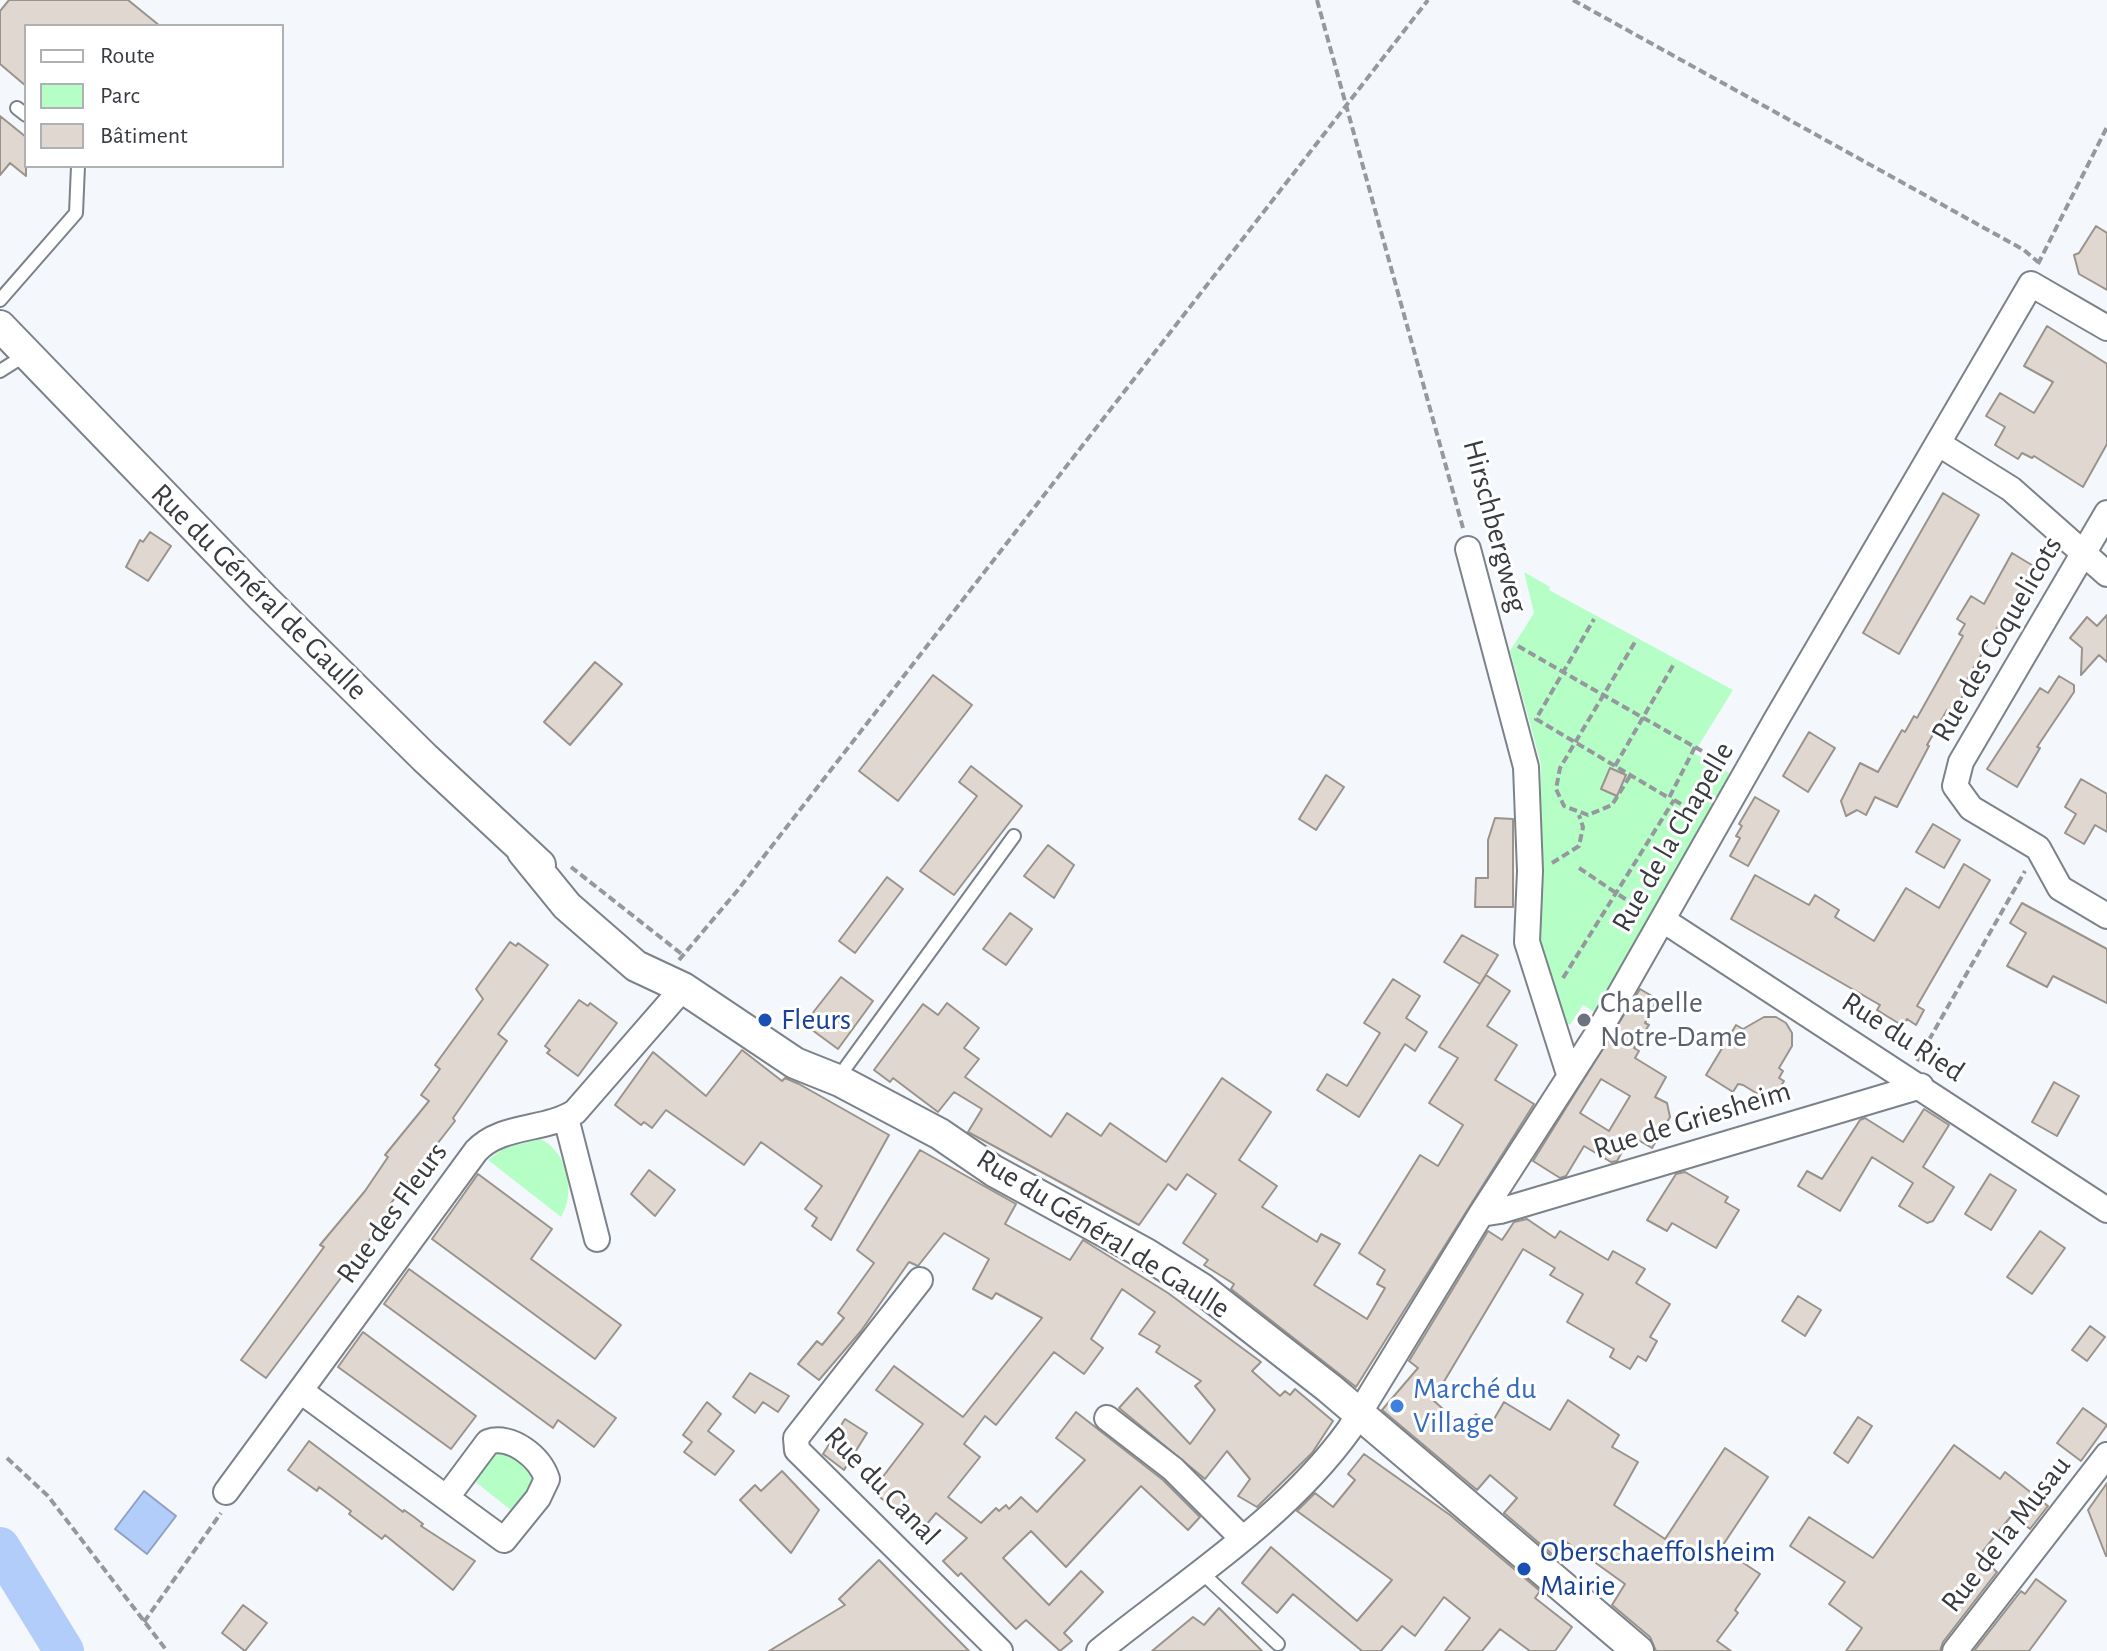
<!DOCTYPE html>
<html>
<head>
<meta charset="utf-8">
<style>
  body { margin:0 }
  #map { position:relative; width:2107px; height:1651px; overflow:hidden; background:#f4f8fd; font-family:"Alegreya Sans",sans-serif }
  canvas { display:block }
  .legend { position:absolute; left:24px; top:24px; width:260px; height:144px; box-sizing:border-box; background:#fff; border:2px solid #afb1b2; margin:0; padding:10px 14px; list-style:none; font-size:24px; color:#383b3f }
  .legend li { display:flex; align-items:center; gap:16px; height:40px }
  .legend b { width:40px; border:2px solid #afb1b2 }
</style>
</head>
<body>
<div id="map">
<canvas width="2107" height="1651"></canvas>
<ul class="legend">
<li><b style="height:10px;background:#fff"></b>Route</li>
<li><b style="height:22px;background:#b5ffc7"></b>Parc</li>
<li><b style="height:22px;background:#e0d8d0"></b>Bâtiment</li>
</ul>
</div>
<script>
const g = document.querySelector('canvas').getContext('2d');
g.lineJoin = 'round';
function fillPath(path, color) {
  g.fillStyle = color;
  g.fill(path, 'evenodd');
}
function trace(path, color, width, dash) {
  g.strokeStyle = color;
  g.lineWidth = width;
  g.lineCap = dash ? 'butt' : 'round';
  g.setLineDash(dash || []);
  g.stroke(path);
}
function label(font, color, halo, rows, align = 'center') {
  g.font = font + ' "Alegreya Sans",sans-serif';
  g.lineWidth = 6;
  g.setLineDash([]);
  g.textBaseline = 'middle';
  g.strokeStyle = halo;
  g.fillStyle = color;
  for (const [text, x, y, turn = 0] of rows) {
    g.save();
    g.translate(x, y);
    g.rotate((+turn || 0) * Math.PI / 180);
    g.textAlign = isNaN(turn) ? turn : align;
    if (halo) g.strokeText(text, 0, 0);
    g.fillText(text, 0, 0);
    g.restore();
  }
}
fillPath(new Path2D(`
  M 1524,572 L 1550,587 L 1549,590 L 1733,690 L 1694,753 L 1733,775 L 1597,1014 L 1583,1005 L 1570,1025 L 1563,1021 L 1540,951 L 1541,764 L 1510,651 L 1534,613 Z
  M 540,1139 C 568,1151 576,1193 561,1217 L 488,1160 L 504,1148 Z
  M 494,1449 L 507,1450 L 536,1472 L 534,1482 L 512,1511 L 473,1480 Z`), '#b5ffc7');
const water = new Path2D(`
  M 144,1491 L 176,1516 L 147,1554 L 115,1529 Z`);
fillPath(water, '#b3cdfb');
trace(water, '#8ea1c3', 2);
trace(new Path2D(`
  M 0,1547 L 64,1651`), '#b3cdfb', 40);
const building = new Path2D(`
  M 9,0 L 128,0 L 160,26 L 26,26 L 26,86 L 0,64 L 0,11 Z
  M 0,116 L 26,137 L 26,176 L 10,163 L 0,175 Z
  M 2096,226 L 2107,233 L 2107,290 L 2079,274 L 2074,255 L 2079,253 Z
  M 2047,326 L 2107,364 L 2107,444 L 2083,487 L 2034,456 L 2032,458 L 2022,453 L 2018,459 L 1995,445 L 2005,427 L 1986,416 L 2000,393 L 2034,413 L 2053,382 L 2024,366 Z
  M 1943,493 L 1979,515 L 1899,654 L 1863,633 Z
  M 150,532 L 171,546 L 148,581 L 126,567 L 140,540 L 143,542 Z
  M 2012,553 L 2035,567 L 2004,625 L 2000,623 L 1970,674 L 1964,686 L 1967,688 L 1953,713 L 1947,710 L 1927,745 L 1929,746 L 1897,807 L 1875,797 L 1866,815 L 1857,810 L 1846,816 L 1841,801 L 1860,763 L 1878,772 L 1902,730 L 1905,732 L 1914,716 L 1917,718 L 1963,636 L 1959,634 L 1965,624 L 1957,619 L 1971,596 L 1984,604 Z
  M 2107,615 L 2107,662 L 2099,655 L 2081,675 L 2082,648 L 2070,638 L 2087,617 L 2097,626 Z
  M 595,662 L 622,684 L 570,745 L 544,722 Z
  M 933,675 L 972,705 L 898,801 L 859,771 Z
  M 2059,676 L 2074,685 L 2074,692 L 2037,747 L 2040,748 L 2017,787 L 1987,769 L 2040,688 L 2048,693 Z
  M 1809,732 L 1835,748 L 1808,792 L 1783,776 Z
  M 971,766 L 1022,806 L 954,895 L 920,871 L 977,796 L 959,782 Z
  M 1610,768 L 1626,775 L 1617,796 L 1601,789 Z
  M 1326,775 L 1344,787 L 1316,830 L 1299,819 Z
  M 2081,779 L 2107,794 L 2107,832 L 2095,825 L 2084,844 L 2065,833 L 2076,814 L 2065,807 Z
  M 1755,797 L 1779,811 L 1748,866 L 1730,856 L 1740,838 L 1736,836 L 1742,826 L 1739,824 Z
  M 1495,818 L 1513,819 L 1513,907 L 1475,907 L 1476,878 L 1488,878 L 1488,840 Z
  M 1933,824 L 1960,840 L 1944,868 L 1916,852 Z
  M 1048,845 L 1074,865 L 1054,898 L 1024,876 Z
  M 1964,864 L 1990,880 L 1917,1006 L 1924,1010 L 1916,1025 L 1907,1019 L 1903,1026 L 1877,1010 L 1880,1005 L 1731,919 L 1755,875 L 1809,905 L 1815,895 L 1839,910 L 1835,917 L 1874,941 L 1906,888 L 1939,908 Z
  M 887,877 L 903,889 L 855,953 L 839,941 Z
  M 2022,903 L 2107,949 L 2107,1003 L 2053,976 L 2047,987 L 2007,966 L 2026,933 L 2010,923 Z
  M 1010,913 L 1032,929 L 1006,965 L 983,949 Z
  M 1462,935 L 1498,955 L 1480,984 L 1444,962 Z
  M 510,942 L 516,946 L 518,943 L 548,965 L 498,1034 L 507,1041 L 453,1118 L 455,1121 L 388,1207 L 385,1219 L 266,1378 L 241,1360 L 324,1247 L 320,1245 L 365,1191 L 388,1157 L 385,1155 L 429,1101 L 421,1095 L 440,1069 L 435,1065 L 483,999 L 476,989 Z
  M 1486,975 L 1510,991 L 1487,1026 L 1517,1045 L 1495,1080 L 1534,1104 L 1356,1387 L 1231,1289 L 1234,1284 L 1204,1265 L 1208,1260 L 1183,1243 L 1216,1194 L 1187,1174 L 1176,1190 L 1168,1184 L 1139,1225 L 968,1132 L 982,1109 L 954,1092 L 938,1112 L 893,1078 L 890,1082 L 874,1070 L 923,1004 L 938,1015 L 947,1003 L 979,1028 L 964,1048 L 979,1059 L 965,1077 L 1051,1137 L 1067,1113 L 1101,1136 L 1110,1123 L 1166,1162 L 1222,1078 L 1271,1112 L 1239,1160 L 1277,1186 L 1262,1207 L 1317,1242 L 1321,1234 L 1340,1244 L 1314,1285 L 1367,1319 L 1385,1288 L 1377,1284 L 1385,1270 L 1359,1253 L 1420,1155 L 1438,1166 L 1463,1125 L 1429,1103 L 1458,1058 L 1439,1047 Z
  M 841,977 L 873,1001 L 838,1049 L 804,1024 Z
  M 1393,979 L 1420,996 L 1406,1018 L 1427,1032 L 1415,1051 L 1405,1044 L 1359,1117 L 1317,1090 L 1327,1074 L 1347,1086 L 1380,1033 L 1364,1023 Z
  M 1640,989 L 1657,999 L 1645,1023 L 1649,1025 L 1634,1048 L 1639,1051 L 1635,1058 L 1666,1077 L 1655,1097 L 1667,1103 L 1670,1117 L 1652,1148 L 1631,1136 L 1617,1161 L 1611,1162 L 1584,1146 L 1566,1176 L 1560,1178 L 1533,1161 ZM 1601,1079 L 1630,1096 L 1609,1131 L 1580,1113 Z
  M 579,1000 L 588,1006 L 590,1003 L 617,1023 L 578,1076 L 547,1053 L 550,1050 L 545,1046 Z
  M 1764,1017 L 1776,1017 L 1786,1023 L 1792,1033 L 1792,1046 L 1779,1068 L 1783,1071 L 1779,1078 L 1784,1081 L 1771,1102 L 1743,1085 L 1738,1084 L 1733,1092 L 1706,1075 L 1736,1025 L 1743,1029 Z
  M 742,1050 L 782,1081 L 785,1078 L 799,1084 L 889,1135 L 831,1240 L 812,1226 L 817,1218 L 805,1209 L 822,1186 L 761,1142 L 744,1165 L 666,1110 L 652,1128 L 644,1122 L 641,1125 L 615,1105 L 653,1052 L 706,1096 Z
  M 2054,1082 L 2079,1096 L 2057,1136 L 2032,1122 Z
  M 1924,1109 L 1949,1125 L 1923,1167 L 1954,1187 L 1933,1221 L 1927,1223 L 1899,1206 L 1913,1183 L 1872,1157 L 1840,1211 L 1798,1186 L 1807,1171 L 1822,1179 L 1860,1120 L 1865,1118 L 1903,1142 Z
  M 920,1150 L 1016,1204 L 1005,1224 L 1070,1260 L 1083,1240 L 1168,1293 L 1261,1362 L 1252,1371 L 1280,1396 L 1285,1391 L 1290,1395 L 1295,1389 L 1333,1421 L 1312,1453 L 1257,1507 L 1238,1496 L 1250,1479 L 1227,1451 L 1205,1479 L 1119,1408 L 1137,1388 L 1190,1444 L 1215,1410 L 1195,1386 L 1201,1381 L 1156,1352 L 1160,1346 L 1139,1334 L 1155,1312 L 1122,1289 L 1091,1339 L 1103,1348 L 1084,1374 L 1054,1352 L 996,1425 L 985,1416 L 964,1444 L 980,1457 L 948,1497 L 981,1523 L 996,1508 L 999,1511 L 1006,1505 L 1009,1509 L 1021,1497 L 1037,1512 L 1085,1460 L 1056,1438 L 1076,1412 L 1163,1480 L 1200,1517 L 1188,1530 L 1141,1486 L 1066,1567 L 1031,1531 L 1003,1558 L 1049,1605 L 1081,1571 L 1103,1592 L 1064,1633 L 1072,1641 L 1060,1651 L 1026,1620 L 1016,1629 L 961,1573 L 958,1576 L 943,1561 L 967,1538 L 936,1513 L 922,1530 L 872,1491 L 923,1424 L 876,1390 L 894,1366 L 963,1417 L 1042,1318 L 996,1293 L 992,1299 L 973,1289 L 989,1259 L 944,1233 L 918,1266 L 909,1262 L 861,1331 L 819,1380 L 798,1364 L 817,1341 L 822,1345 L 844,1318 L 838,1313 L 874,1263 L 857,1250 Z
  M 649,1170 L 675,1190 L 655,1216 L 631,1194 Z
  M 1685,1172 L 1728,1197 L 1725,1202 L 1739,1210 L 1716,1248 L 1672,1223 L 1667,1231 L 1647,1220 L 1676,1174 Z
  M 478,1174 L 552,1229 L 531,1259 L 621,1325 L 595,1359 L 432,1239 Z
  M 1990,1174 L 2016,1190 L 1991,1230 L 1965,1214 Z
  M 1527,1219 L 1555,1238 L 1560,1231 L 1608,1260 L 1613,1251 L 1645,1269 L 1636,1283 L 1670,1304 L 1650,1337 L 1657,1341 L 1646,1361 L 1638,1356 L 1630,1369 L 1610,1357 L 1614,1349 L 1567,1322 L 1583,1294 L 1550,1275 L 1555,1268 L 1523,1249 L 1433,1400 L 1464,1428 L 1476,1414 L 1490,1426 L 1504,1402 L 1550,1430 L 1568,1400 L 1619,1435 L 1612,1447 L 1638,1462 L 1614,1505 L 1665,1539 L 1725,1448 L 1768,1477 L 1721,1548 L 1760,1574 L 1735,1610 L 1738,1613 L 1717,1641 L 1731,1651 L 1656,1651 L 1650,1637 L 1612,1605 L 1625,1584 L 1565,1541 L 1553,1555 L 1504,1513 L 1517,1498 L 1490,1475 L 1477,1490 L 1382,1410 L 1418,1368 L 1409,1361 L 1488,1231 L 1502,1240 L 1514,1222 Z
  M 2040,1231 L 2065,1248 L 2032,1294 L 2007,1277 Z
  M 409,1269 L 616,1418 L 594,1447 L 558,1420 L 553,1428 L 384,1304 Z
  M 1798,1296 L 1821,1310 L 1805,1336 L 1782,1321 Z
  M 2090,1326 L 2105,1337 L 2087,1361 L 2072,1350 Z
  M 363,1332 L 476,1416 L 451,1449 L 338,1367 Z
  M 750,1373 L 789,1396 L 778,1412 L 763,1402 L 755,1413 L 733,1397 Z
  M 707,1402 L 721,1414 L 708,1431 L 734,1451 L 715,1475 L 684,1452 L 692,1442 L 683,1435 Z
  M 2083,1408 L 2107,1425 L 2081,1461 L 2057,1443 Z
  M 1858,1417 L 1872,1426 L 1848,1463 L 1834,1453 Z
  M 845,1419 L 867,1433 L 844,1470 L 823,1454 Z
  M 309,1441 L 403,1512 L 404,1510 L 414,1517 L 423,1524 L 421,1526 L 475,1561 L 453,1590 L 385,1535 L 382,1539 L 349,1514 L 351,1511 L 319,1487 L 317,1491 L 288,1470 Z
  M 1954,1445 L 2000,1479 L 2005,1472 L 2048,1506 L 2030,1529 L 2012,1515 L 1979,1556 L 1997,1572 L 1943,1642 L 1940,1651 L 1846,1651 L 1862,1628 L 1829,1604 L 1845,1582 L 1790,1546 L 1809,1517 L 1873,1558 Z
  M 1364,1454 L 1450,1515 L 1540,1591 L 1535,1598 L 1572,1627 L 1555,1651 L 1530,1651 L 1500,1629 L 1482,1651 L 1445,1651 L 1470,1618 L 1444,1597 L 1415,1636 L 1402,1626 L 1381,1651 L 1362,1651 L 1293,1594 L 1277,1613 L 1242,1583 L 1271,1547 L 1357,1621 L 1392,1580 L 1297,1511 L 1315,1493 L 1333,1507 L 1355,1480 L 1348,1474 Z
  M 782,1471 L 819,1510 L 791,1553 L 740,1500 L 755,1485 L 761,1491 Z
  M 2107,1483 L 2107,1556 L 2106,1556 L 2088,1510 Z
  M 879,1560 L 969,1651 L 769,1651 L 845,1605 L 839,1599 Z
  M 2036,1579 L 2066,1601 L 2029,1651 L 1974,1651 L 2021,1591 L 2025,1594 Z
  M 243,1605 L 267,1623 L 245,1651 L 222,1633 Z
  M 1219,1608 L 1262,1651 L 1152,1651 L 1193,1617 L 1204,1625 Z`);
fillPath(building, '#e0d8d0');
trace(building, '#9a938c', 2);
const service = new Path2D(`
  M 17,108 L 26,115
  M 0,300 L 76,213 L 78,166
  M 0,371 L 27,354
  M 840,1081 L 846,1067 L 1014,836
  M 1200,1571 L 1278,1644`);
const minor = new Path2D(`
  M 1939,444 L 2011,489 L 2107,574
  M 2107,513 L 1961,762 L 1955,786 L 1971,808 L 2038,848 L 2060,888 L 2107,916
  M 1468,549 L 1526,767 L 1530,871 L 1527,942 L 1569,1074
  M 1663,920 L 2107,1210
  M 566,1118 L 597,1239
  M 1481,1214 L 1500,1211 L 1921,1086
  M 920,1280 L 796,1438 L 797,1450 L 1000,1651
  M 302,1392 L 504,1540 L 538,1498 L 547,1479 C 540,1457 511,1434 488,1442 L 447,1497
  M 1107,1418 L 1173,1469 L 1242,1538
  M 226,1492 L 476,1151 C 501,1124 545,1131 575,1112 L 683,988
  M 1099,1651 C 1184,1582 1284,1520 1349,1430 L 1481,1214 L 1599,1031 L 1776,720 L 2031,284 L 2107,328
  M 1955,1651 L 2107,1455`);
const tertiary = new Path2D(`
  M 0,326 L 263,598 L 425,758 L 540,865
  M 523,852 L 567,906 L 636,966 L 683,988 L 795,1063 L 840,1081 L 940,1134 L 994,1171 L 1146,1254 L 1202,1289 L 1329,1388 L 1638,1651`);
trace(service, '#7c828a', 16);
trace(minor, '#7c828a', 28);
trace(tertiary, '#7c828a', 34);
trace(new Path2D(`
  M 1317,0 L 1463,528
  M 1573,0 L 2024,250 L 2038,262
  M 2038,264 L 2107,127
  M 1518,646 C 1577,680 1636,714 1695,747 L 1669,798 L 1536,719 L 1594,619
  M 1695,747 L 1725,764
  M 1615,766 L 1675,662
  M 1630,776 L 1612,805 L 1588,815 L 1564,806 L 1556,789 L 1560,768 L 1635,642
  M 1674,800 L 1698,814
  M 1552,863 L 1579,846 L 1583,827 L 1579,815
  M 571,867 L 683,955
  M 1579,868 L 1643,911
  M 679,960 L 737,891 L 1428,0
  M 1563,978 L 1674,800
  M 1917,1061 L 2025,871
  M 7,1458 L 48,1496 L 167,1651
  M 144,1622 L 221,1513`), '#95989d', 4, [8, 4]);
trace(service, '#fff', 12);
trace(minor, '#fff', 24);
trace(tertiary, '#fff', 30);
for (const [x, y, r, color] of [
  [765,1020,8,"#1a4fb4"],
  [1584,1020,8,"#6b7280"],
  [1397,1406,8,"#3f7fe0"],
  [1524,1569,8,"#1a4fb4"]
]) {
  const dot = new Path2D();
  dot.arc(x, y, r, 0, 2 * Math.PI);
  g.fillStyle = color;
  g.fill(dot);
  trace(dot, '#fff', 3);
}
label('30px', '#383b3f', '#fff', [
  ["Hirschbergweg",1495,526,75],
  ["Rue du Général de Gaulle",259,592,45],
  ["Rue des Coquelicots",1997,639,-60],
  ["Rue de la Chapelle",1673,837,-60],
  ["Rue du Ried",1903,1037,33],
  ["Rue de Griesheim",1692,1120,-17],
  ["Rue des Fleurs",392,1213,-54],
  ["Rue du Général de Gaulle",1103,1234,32],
  ["Rue du Canal",882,1486,46],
  ["Rue de la Musau",2006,1534,-52]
]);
label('30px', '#5b616d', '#fff', [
  ["Chapelle",1600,1003],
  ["Notre-Dame",1600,1037]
], 'left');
label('30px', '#164399', '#fff', [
  ["Fleurs",781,1020],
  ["Oberschaeffolsheim",1540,1552],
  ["Mairie",1540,1586]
], 'left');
label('30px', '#366cbe', '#fff', [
  ["Marché du",1413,1389],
  ["Village",1413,1423]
], 'left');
</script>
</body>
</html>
